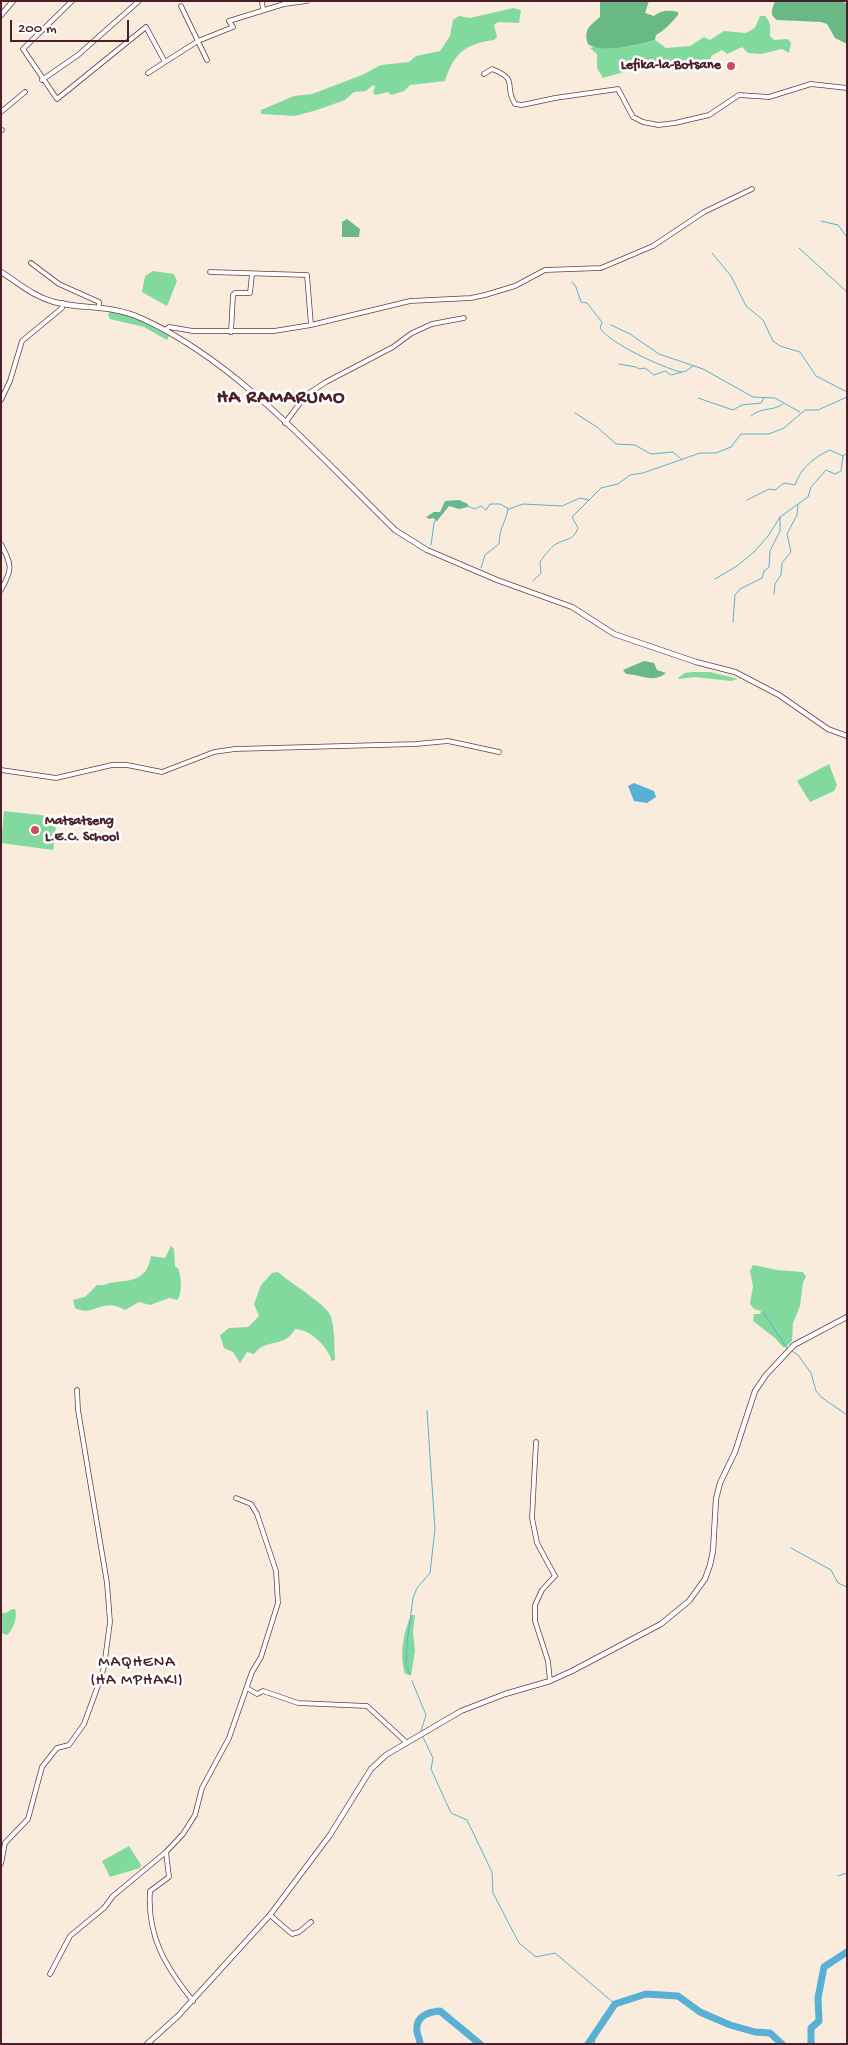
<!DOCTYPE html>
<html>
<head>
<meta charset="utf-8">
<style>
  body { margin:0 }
  #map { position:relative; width:848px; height:2045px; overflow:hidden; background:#f9ecdc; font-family:"Gochi Hand",sans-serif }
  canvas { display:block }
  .frame { position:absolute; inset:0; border:2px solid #4a1f2b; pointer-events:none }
  .scale { position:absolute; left:10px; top:20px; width:119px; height:22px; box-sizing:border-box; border:2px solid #4a1f2b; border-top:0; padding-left:6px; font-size:15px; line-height:18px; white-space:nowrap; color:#4a1f2b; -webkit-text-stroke:4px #fff; paint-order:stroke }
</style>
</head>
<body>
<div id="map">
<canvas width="848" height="2045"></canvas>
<div class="frame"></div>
<div class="scale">200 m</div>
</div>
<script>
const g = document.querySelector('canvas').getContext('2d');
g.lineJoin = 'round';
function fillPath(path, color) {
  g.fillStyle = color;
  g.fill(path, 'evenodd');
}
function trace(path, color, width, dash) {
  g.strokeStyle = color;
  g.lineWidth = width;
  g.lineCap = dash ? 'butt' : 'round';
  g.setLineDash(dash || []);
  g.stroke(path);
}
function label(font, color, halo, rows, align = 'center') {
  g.font = font + ' "Gochi Hand",sans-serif';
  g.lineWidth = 5;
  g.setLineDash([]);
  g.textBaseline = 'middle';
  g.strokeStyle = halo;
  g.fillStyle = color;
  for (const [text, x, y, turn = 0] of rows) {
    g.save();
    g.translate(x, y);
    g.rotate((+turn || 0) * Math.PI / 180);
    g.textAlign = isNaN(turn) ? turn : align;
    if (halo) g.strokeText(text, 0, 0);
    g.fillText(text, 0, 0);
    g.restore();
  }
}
fillPath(new Path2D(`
  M 513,8 L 521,10 L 519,23 L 498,22 L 494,25 L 497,37 L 494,40 C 465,44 454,53 445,81 L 410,85 L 404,91 L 391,95 L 388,92 L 375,95 L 373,92 L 375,86 L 373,85 L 366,91 L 354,92 L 345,100 L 317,110 L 295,116 L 261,114 L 261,110 L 294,96 L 312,94 L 362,75 L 381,65 L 409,62 L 416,56 L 440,51 L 450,36 L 453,20 L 459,16 L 470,18 Z
  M 760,16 L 765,16 C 772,24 770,27 770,36 L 774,40 L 788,39 L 791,43 L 789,53 L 782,49 L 761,54 L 748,53 L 742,47 L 727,54 L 722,50 L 711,56 L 709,69 L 703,62 L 682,61 L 673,69 L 667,64 L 654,67 L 647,65 L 603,78 L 597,68 L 597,54 L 590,48 L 596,46 C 610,52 640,45 655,40 L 666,48 L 690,46 L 704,37 L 710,40 L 724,31 L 746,33 L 755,28 Z
  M 153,271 L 174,274 L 177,281 L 167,306 L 142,292 L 145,276 Z
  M 110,311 L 132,316 L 169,336 L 167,340 L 144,327 L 110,319 L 108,315 Z
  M 692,672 L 710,672 L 738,679 L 731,681 L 695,677 L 679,679 L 678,678 L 685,673 Z
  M 829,764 L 837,785 L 834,791 L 810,802 L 797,781 Z
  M 4,811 L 57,817 L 53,850 L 1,843 Z
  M 171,1246 L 174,1249 L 175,1267 L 178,1268 C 181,1276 183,1294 177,1300 L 169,1298 L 150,1305 L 139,1302 L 125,1310 C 102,1296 94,1318 75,1308 L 73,1300 L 85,1297 L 97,1285 C 106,1286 109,1282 117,1282 C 136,1280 147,1278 151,1256 L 165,1258 Z
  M 753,1265 L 777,1270 L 803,1272 L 806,1277 L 803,1282 L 800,1306 L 793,1323 L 792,1341 L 786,1347 L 783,1347 L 775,1338 L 753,1321 L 754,1314 L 760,1314 L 761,1311 L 754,1309 L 750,1304 L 753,1286 L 750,1271 Z
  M 278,1272 C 290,1283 328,1305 331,1317 C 335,1330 334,1345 335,1360 L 332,1361 C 327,1346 311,1330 295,1329 C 284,1349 267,1337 254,1354 L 247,1352 L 240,1363 L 233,1352 L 224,1348 L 220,1335 L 229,1328 L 248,1327 L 259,1316 L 254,1304 L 261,1285 L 272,1273 Z
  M 12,1609 L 15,1609 C 18,1617 13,1630 7,1635 L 1,1633 L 1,1613 L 6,1613 Z
  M 411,1615 L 415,1615 L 413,1632 L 415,1651 L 411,1675 L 405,1674 C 399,1654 403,1635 411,1615 Z
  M 129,1846 L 141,1865 L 140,1868 L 110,1877 L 102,1861 Z`), '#82d99d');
fillPath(new Path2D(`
  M 600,1 L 649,1 L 645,13 L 654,16 C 661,10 669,10 678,12 L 678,15 C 671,23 665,30 656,35 L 655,40 C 638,45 602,54 588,44 C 583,29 590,26 600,17 Z
  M 775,1 L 841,1 L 847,4 L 847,44 L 835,38 L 827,24 L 821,22 L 777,20 C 769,15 772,9 775,1 Z
  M 347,219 L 360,229 L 359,237 L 342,237 L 342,222 Z
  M 459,500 L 468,504 L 468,507 L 459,509 L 449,506 L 437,521 L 433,518 L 429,519 L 426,517 L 434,512 L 440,512 L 445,501 Z
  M 644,661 L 654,663 L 657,670 L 666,673 C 653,684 640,674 626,674 L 623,670 Z`), '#69b984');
fillPath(new Path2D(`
  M 634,783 L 654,791 L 656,797 L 647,803 L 634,801 L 628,786 Z`), '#58b0d5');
trace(new Path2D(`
  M 821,221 L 838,225 L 847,237
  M 799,248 L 847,292
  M 712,253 L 731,276 L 746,306 L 763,320 L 773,341 L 780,346 L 800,352 L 816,376 L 847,392
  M 572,282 L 576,287 L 581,302 L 587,303 L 602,322 L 600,328 C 609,343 663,368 681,372
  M 611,325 L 630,334 L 659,354 L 703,369 L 753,397 L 775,398 L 800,412
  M 619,364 L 636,367 L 639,369 L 645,368 L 654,375 L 665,371 L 671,375 L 686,371 L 693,366
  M 698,398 L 733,410 L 742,405 L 761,403 L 764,398
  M 575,413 L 597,427 L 616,444 L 635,445 L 651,454 L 673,452 L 682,460
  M 751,416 C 763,406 772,412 783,404
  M 747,500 L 769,489 L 775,490 L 784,483 L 795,485 C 801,468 813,458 830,450 L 843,456
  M 431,545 L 434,523 L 446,503 C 456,504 466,505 475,509 L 481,506 L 486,510 L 490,504 L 500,504 L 509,509 L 523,504 L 562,506 L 580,498 L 589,500 L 601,488 L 618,484 L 630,475 L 643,473 L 700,453 L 716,453 L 731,447 L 741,434 L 769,434 L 784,428 L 805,410 L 818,410 L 847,397
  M 481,568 L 485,555 L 499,544 C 500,525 505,525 508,509
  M 715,579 L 737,566 L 754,552 L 768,536 L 780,517 L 808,497 L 811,487 L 826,470 L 835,474 L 841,471 L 843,456 L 847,453
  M 533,581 L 541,573 L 540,562 C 544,556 550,548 556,544 C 567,538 573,541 578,528 L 572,517 L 589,500
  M 774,594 L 775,584 L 781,575 L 782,563 L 791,552 L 787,534 L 797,515 L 798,505
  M 733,622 L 735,595 L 740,589 L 762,578 L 764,571 L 769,567 L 770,551 L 780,531 L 780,517
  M 764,1313 L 788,1350
  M 792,1351 L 798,1355 L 811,1373 L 816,1391 L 821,1397 L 847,1415
  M 791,1548 L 831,1570 L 838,1583 L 847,1587
  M 410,1675 L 406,1665 L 407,1643 L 413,1598 L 417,1588 L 430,1573 L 435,1529 L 427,1411
  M 412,1681 L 426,1715 L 421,1731
  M 422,1735 L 433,1758 L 431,1769 L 451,1813 L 467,1820 L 492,1872 L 493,1893 L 519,1943 L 536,1957 L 555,1953 L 615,2004
  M 838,1876 L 847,1873
  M 594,2044 L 596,2034`), '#58b0d5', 1);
trace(new Path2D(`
  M 420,2044 C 420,2039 418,2037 417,2032 C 415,2016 428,2012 440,2011 L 480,2044
  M 588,2044 L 615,2004 L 646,1994 L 678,1996 L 700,2012 L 730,2025 L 755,2032 L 770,2033 L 782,2044
  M 811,2044 L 811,2028 L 819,2021 L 818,1998 L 824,1967 L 847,1952`), '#58b0d5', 7);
const minor = new Path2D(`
  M 72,1 L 23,49 L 57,99 L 146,27 L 165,62 L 198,41 L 233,27 L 229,21 L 284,4 L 307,1
  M 262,1 L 263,10
  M 181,6 L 207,60
  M 148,73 L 165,62
  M 484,74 L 492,69 C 520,80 503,85 515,104 L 522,105 L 555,98 L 618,89 L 633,117 L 643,122 L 658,125 L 675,123 L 709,115 L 739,95 L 769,97 L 811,84 L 847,88
  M 42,80 L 78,55 L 139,1
  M 1,112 L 25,92
  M 1,130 L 2,130
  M 31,263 L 59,284 L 99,302 L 99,307
  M 210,272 L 307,275 L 311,325
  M 165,330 L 169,327 L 193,331 L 274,331 L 311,325 L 410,301 L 471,298 L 485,295 L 515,286 L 545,270 L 601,268 L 653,246 L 704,212 L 752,189
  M 231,332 L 233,295 L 235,293 L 250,293 L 252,274
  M 1,400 L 10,381 L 22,341 L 62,308 L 63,303
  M 285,423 L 306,395 L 326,382 L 393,347 L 412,333 L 432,324 L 464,318
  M 1,544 C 12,566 13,568 1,590
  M 1,770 L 56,778 L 112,765 L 127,765 L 162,772 L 214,752 L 235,749 L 416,744 L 448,741 L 499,752
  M 536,1442 L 532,1518 L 537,1543 L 555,1576 L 542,1590 L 535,1605 L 535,1621 L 548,1661 L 550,1681
  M 247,1688 L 257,1694 L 263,1691 L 298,1703 L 367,1706 L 406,1742
  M 166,1852 L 169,1877 L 150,1891 C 147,1936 165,1966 193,2001
  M 1,1864 L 5,1843 L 28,1819 L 42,1767 L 57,1748 L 69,1745 L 84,1724 L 99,1683 L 104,1667 L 110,1622 L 107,1583 L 78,1410 L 77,1390
  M 270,1915 L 292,1934 L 299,1932 L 311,1922
  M 50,1974 L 70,1936 L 104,1908 L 113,1896 L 166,1852 L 183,1834 L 195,1815 L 202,1788 L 229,1738 L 252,1672 L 261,1657 L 278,1603 L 276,1571 L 257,1514 L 251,1504 L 236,1498`);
const tertiary = new Path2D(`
  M 1,15 L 13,1
  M 1,272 C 19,283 32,296 54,302 C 85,310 111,304 143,319 C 239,363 320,457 395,530 L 427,550 L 497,580 L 572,607 L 614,634 L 696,662 L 735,672 L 779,695 L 828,729 L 847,736
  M 147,2044 L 178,2016 L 270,1915 L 330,1835 L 371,1769 L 386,1755 L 461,1711 L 505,1694 L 550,1681 L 572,1671 L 661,1624 L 689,1601 L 705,1579 L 710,1565 L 713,1551 L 716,1499 L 720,1483 L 735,1452 L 755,1391 L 766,1375 L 794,1345 L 847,1317`);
trace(minor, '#643e46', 5.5);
trace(tertiary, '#643e46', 6);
trace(minor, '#fff', 4);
trace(tertiary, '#fff', 4.5);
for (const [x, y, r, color] of [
  [731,66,5,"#d1495b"],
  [35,830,5,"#d1495b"]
]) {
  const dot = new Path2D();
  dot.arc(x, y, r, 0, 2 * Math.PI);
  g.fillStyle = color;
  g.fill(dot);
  trace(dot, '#fff', 2);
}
label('bold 14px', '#4a1f2b', '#fff', [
  ["Lefika-la-Botsane",721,66],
  ["Matsatseng",45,822,"left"],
  ["L.E.C. School",45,838,"left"]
], 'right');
g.letterSpacing = '1px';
label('16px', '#4a1f2b', '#fff', [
  ["MAQHENA",137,1664],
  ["(HA MPHAKI)",137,1682]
]);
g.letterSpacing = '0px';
g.letterSpacing = '1px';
label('bold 19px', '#4a1f2b', '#fff', [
  ["HA RAMARUMO",281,399]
]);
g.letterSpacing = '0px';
</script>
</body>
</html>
